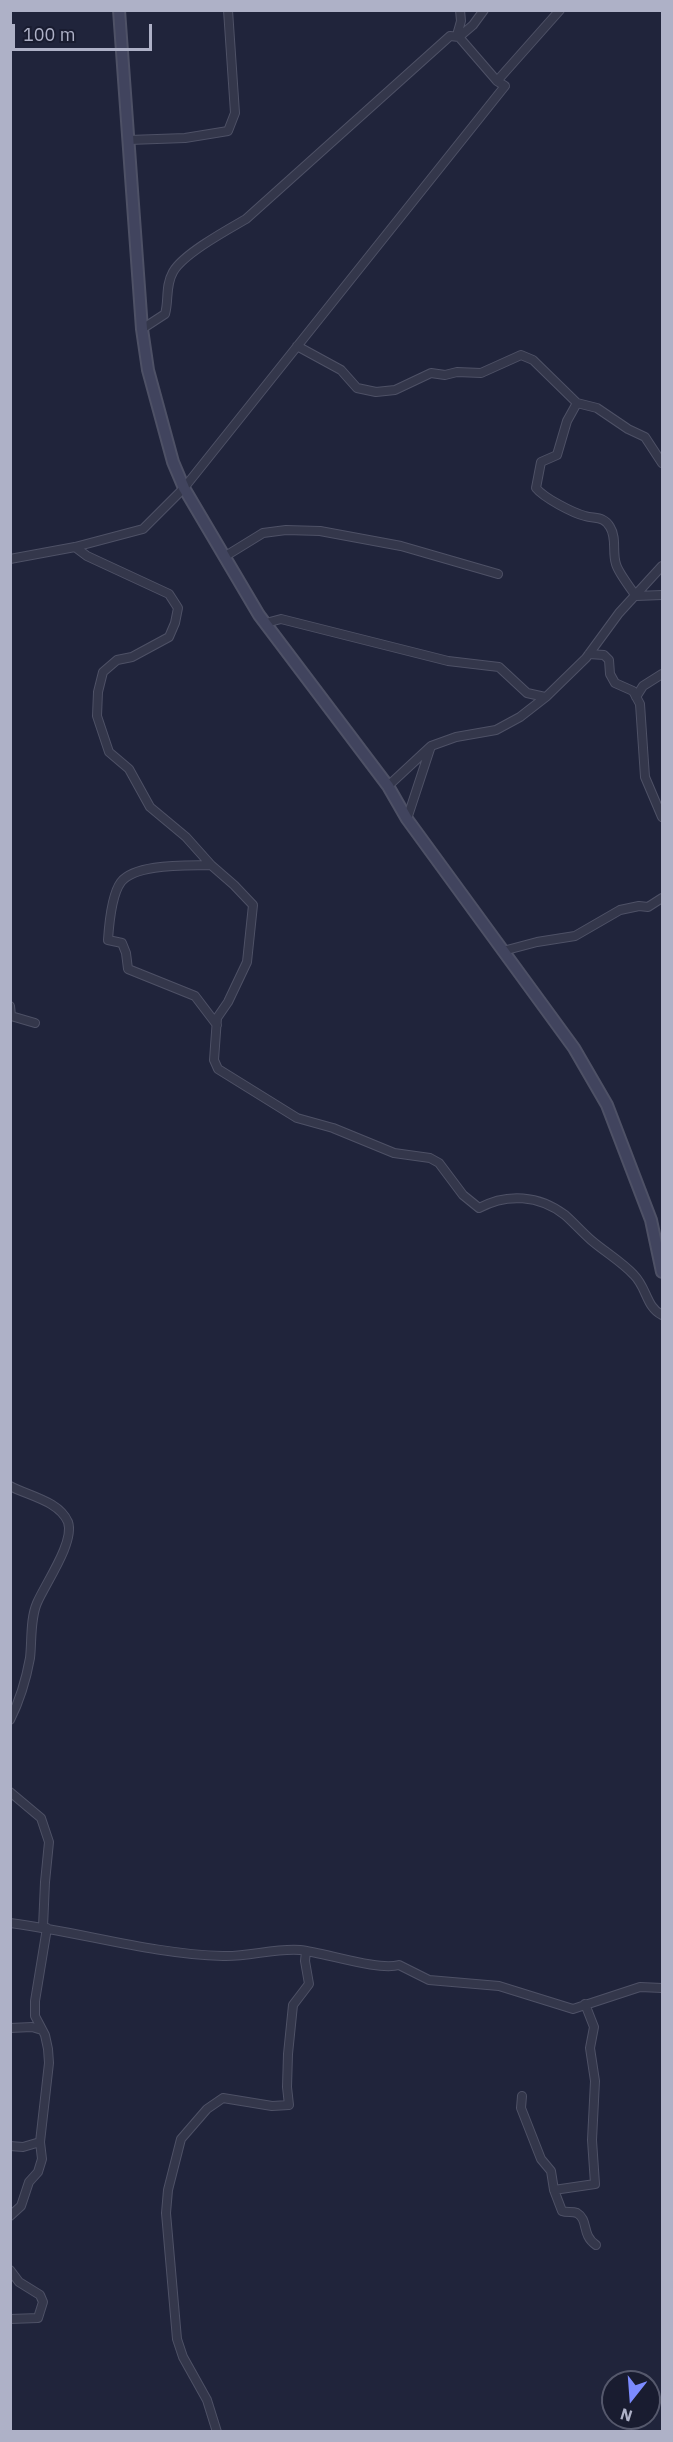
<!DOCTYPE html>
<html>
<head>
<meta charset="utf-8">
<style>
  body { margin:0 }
  #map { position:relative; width:673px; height:2442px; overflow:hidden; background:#20243b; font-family:"IBM Plex Sans",sans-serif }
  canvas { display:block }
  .frame { position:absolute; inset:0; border:12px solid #aeb1c7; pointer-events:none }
  .north { position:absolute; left:601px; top:2370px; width:60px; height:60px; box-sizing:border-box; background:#191c30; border:2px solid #55586c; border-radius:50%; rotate:197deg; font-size:16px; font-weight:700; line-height:24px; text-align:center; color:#aeb1c7 }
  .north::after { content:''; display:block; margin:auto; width:21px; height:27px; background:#7c8bff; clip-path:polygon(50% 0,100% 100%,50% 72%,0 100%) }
  .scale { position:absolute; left:12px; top:24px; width:140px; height:27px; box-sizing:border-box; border:3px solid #aeb1c7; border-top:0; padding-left:8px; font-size:18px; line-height:21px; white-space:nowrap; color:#aeb1c7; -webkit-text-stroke:4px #191c30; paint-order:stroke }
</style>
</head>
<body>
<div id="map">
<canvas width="673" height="2442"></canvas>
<div class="frame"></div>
<div class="north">N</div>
<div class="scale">100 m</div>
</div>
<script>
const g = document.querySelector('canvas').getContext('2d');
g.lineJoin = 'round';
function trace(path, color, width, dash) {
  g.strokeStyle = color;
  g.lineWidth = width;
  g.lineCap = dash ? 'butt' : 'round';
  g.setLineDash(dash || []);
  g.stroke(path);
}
const street = new Path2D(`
  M 457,35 L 461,21 L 460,10
  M 459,37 L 473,25 L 484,10
  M 129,140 L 185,138 L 228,131 L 235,113 L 228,10
  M 142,329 L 165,314 C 169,301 165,286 173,272 C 183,254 227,230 246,219 L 450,36 L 459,37 L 497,81
  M 297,346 L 341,370 L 357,388 L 376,392 L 395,390 L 431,373 L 445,375 L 457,372 L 481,373 L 521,355 L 533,360 L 577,403 L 597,408 L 628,429 L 645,437 L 662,463
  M 577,403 L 567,421 L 557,455 L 541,462 L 536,488 C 544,498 573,513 585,516 C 595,519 604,516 610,527 C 617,538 612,552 616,564 C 618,572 631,589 636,596 L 662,595
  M 75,547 L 87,556 L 169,594 L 178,608 L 175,623 L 169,637 L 132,657 L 117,660 L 103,672 L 98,692 L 97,716 L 109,752 L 129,769 L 150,807 L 186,837 L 211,865 L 234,885 L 253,905 L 247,962 L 228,1002 L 217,1018 L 214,1060 L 218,1069 L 297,1118 L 333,1128 L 394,1153 L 430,1158 L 439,1163 L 463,1195 L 479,1208 C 507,1193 539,1195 565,1215 C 574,1223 582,1232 591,1240 C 605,1252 622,1262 634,1275 C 647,1288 646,1307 662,1315
  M 224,557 L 263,533 L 286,530 L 320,531 L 401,546 L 498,574
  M 10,559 L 75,547 L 143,529 L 184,488 L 501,91 L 505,86 L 497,81 L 560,10
  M 266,623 L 281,619 L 448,661 L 499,667 L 527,693 L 545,697
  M 589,654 L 604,655 L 609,660 L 610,674 L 615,683 L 633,691 L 640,704 L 645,777 L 662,817
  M 636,697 L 643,686 L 662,674
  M 388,786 L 430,747
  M 407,819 L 431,746 L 456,737 L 496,730 L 520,717 L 547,696 L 586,658 L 619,613 L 662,566
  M 211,865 C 189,866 136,863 121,882 C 112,894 109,925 108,940 L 122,943 L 126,953 L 128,969 L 195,996 L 217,1025
  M 503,951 L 537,942 L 575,936 L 620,910 L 639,906 L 648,907 L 662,898
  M 10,1006 L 11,1016 L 35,1023
  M 10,1486 C 29,1496 59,1501 68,1522 C 75,1542 45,1584 37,1603 C 30,1619 32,1641 30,1658 C 26,1680 20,1700 10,1720
  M 10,1792 L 41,1818 L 49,1842 L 45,1882 L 43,1927
  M 10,1923 C 81,1932 151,1954 223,1956 C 248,1957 275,1948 300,1950 C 326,1953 378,1971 399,1965 L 429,1980 L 499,1986 L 573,2009 L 640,1987 L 662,1988
  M 10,2028 L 32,2027 L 42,2030
  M 522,2096 L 521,2108 L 541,2159 L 551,2171 L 554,2190 L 562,2211 C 567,2213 572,2211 577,2213 C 589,2220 581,2235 596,2245
  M 10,2146 L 23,2147 L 40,2142
  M 554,2190 L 595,2184 L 592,2140 L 595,2081 L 590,2048 L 594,2027 L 585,2004
  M 10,2216 L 21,2206 L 29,2182 L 38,2172 L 42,2159 L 40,2142 L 49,2063 L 48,2049 L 45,2035 L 35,2016 L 35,2001 L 47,1928
  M 10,2270 L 19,2282 L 40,2295 L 43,2302 L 38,2318 L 10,2319
  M 217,2432 L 207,2400 L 183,2357 L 177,2339 L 166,2213 L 168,2190 L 181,2139 L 207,2109 L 223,2098 L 272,2106 L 289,2105 L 287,2087 L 288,2054 L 293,2005 L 309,1984 L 305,1961 L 306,1951`);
const secondary = new Path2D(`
  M 119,10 L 142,329 L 148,370 L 173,462 L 184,488 L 259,615 L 388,786 L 407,819 L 574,1048 L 607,1105 L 651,1220 L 662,1272`);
trace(street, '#4e5166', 10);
trace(secondary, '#4e5166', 14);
trace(street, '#34374b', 8);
trace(secondary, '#41445e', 10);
</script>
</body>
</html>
